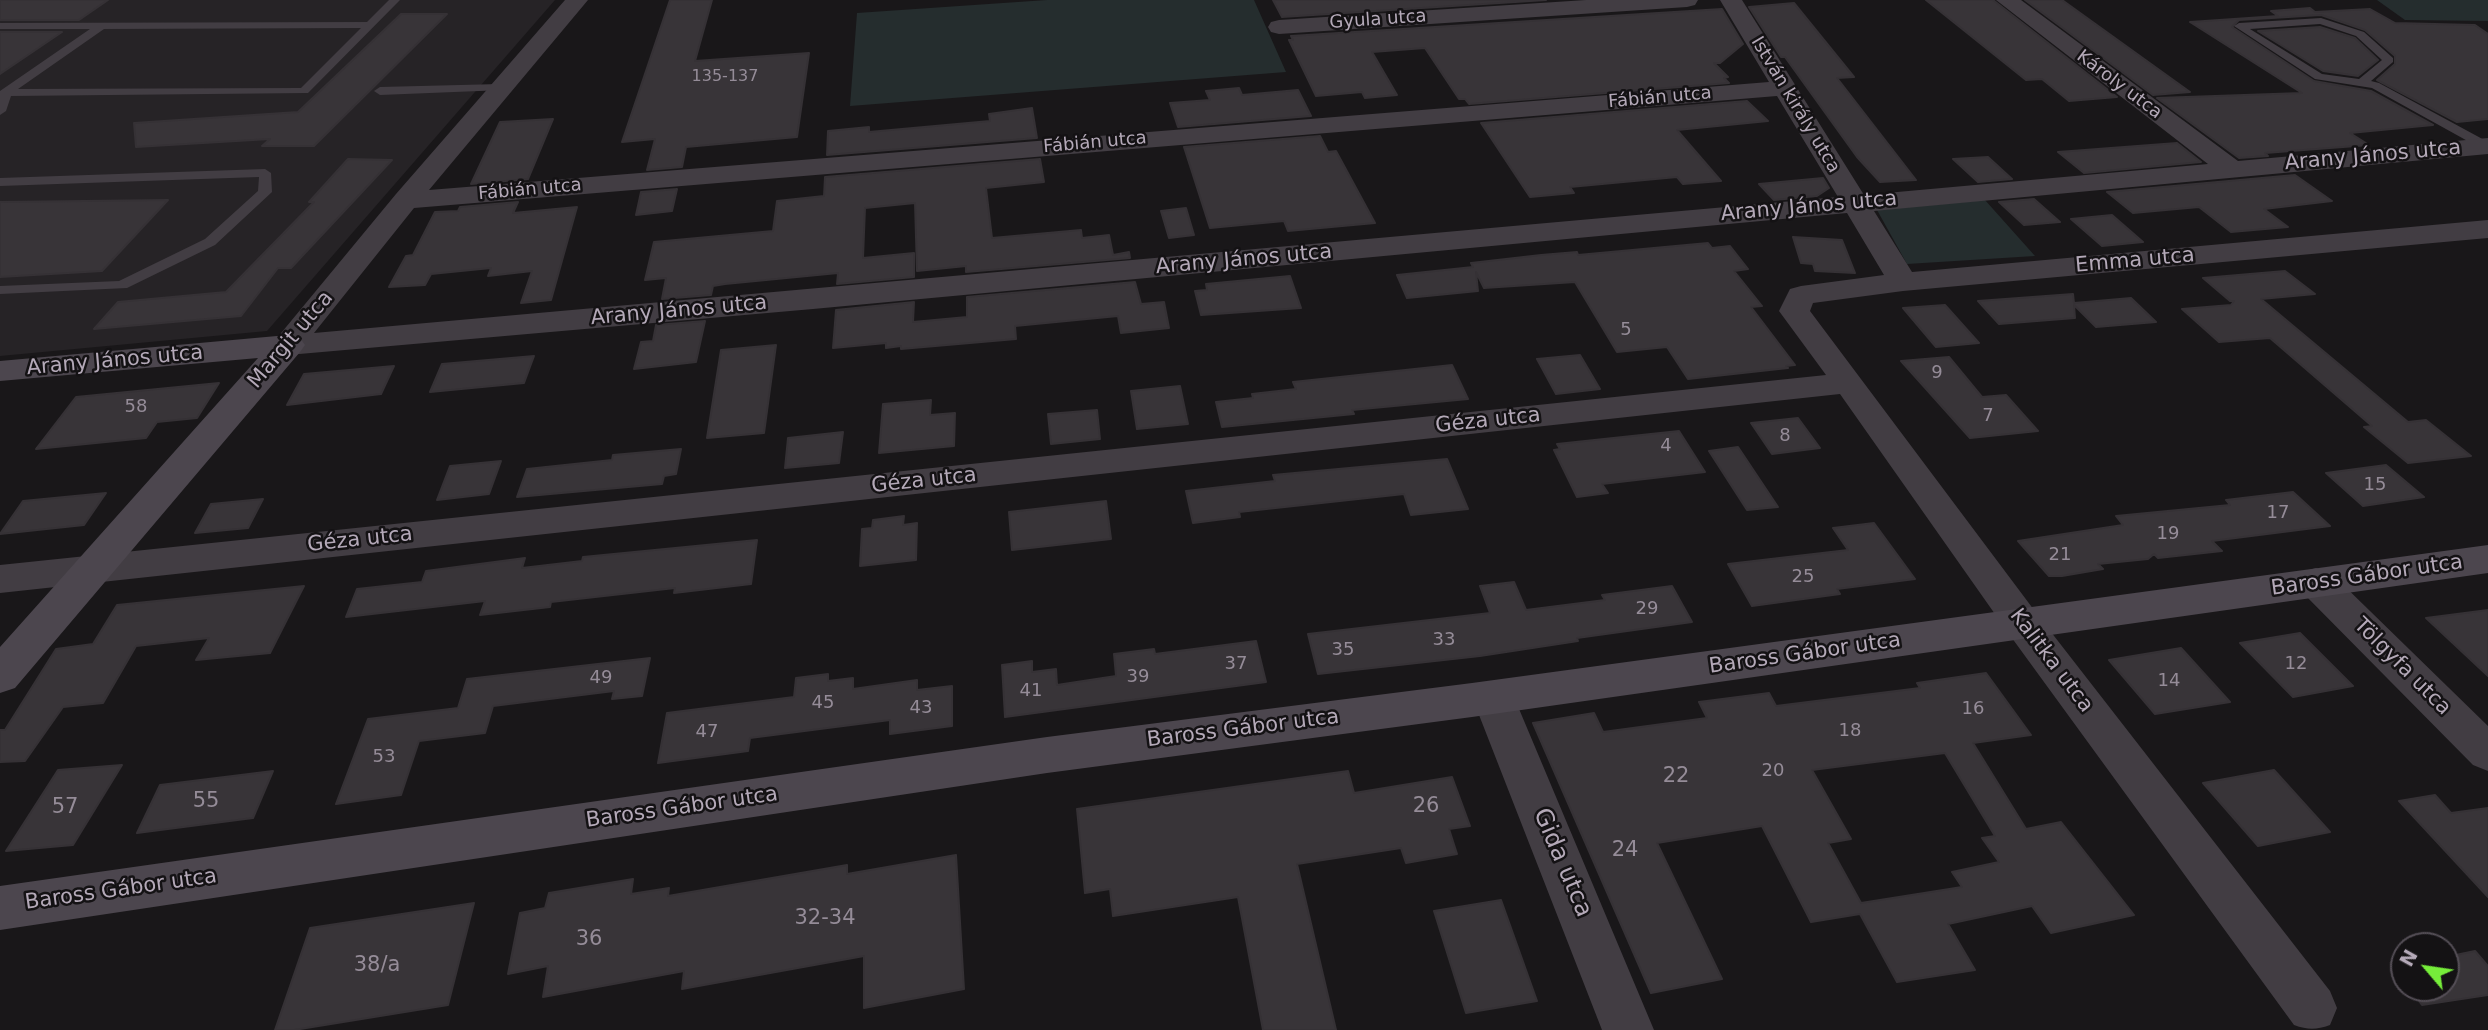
<!DOCTYPE html>
<html>
<head>
<meta charset="utf-8">
<style>
  body { margin:0 }
  #map { position:relative; width:2488px; height:1030px; overflow:hidden; background:#191719; font-family:"DejaVu Sans",sans-serif }
  canvas { display:block }
  .north { position:absolute; left:2390px; top:932px; width:70px; height:70px; box-sizing:border-box; background:#141214; border:2px solid #544e56; border-radius:50%; rotate:299deg; font-size:19px; font-weight:700; line-height:28px; text-align:center; color:#b4a9b8 }
  .north::after { content:''; display:block; margin:auto; width:24px; height:32px; background:#76ed3a; clip-path:polygon(50% 0,100% 100%,50% 72%,0 100%) }
</style>
</head>
<body>
<div id="map">
<canvas width="2488" height="1030"></canvas>
<div class="north">N</div>
</div>
<script>
const g = document.querySelector('canvas').getContext('2d');
g.lineJoin = 'round';
function fillPath(path, color) {
  g.fillStyle = color;
  g.fill(path, 'evenodd');
}
function trace(path, color, width, dash) {
  g.strokeStyle = color;
  g.lineWidth = width;
  g.lineCap = dash ? 'butt' : 'round';
  g.setLineDash(dash || []);
  g.stroke(path);
}
function label(font, color, halo, rows, align = 'center') {
  g.font = font + ' "DejaVu Sans",sans-serif';
  g.lineWidth = 5;
  g.setLineDash([]);
  g.textBaseline = 'middle';
  g.strokeStyle = halo;
  g.fillStyle = color;
  for (const [text, x, y, turn = 0] of rows) {
    g.save();
    g.translate(x, y);
    g.rotate((+turn || 0) * Math.PI / 180);
    g.textAlign = isNaN(turn) ? turn : align;
    if (halo) g.strokeText(text, 0, 0);
    g.fillText(text, 0, 0);
    g.restore();
  }
}
fillPath(new Path2D(`
  M 0,0 L 555,0 L 267,331 L 0,356 Z`), '#262326');
fillPath(new Path2D(`
  M 1047,0 L 1254,0 L 1286,72 L 850,106 L 857,13 Z
  M 2377,0 L 2488,0 L 2488,21 L 2405,20 Z
  M 1985,200 L 2035,256 L 1907,264 L 1877,210 Z`), '#252d2e');
const building = new Path2D(`
  M 0,0 L 108,0 L 79,20 L 0,20 Z
  M 670,0 L 712,0 L 695,61 L 809,53 L 797,137 L 686,147 L 682,167 L 647,170 L 655,139 L 622,142 Z
  M 1273,0 L 1546,0 L 1282,17 Z
  M 1926,0 L 1993,0 L 2117,97 L 2069,101 L 2042,79 L 2026,80 Z
  M 2025,0 L 2062,0 L 2190,92 L 2153,95 Z
  M 1794,3 L 1854,77 L 1837,78 L 1916,180 L 1880,182 L 1857,157 L 1785,57 L 1781,57 L 1749,7 Z
  M 2310,8 L 2315,12 L 2370,9 L 2395,23 L 2475,25 L 2488,34 L 2488,119 L 2457,122 L 2377,80 L 2395,64 L 2395,56 L 2365,30 L 2321,15 L 2239,20 L 2232,27 L 2314,81 L 2371,91 L 2433,125 L 2350,133 L 2369,145 L 2265,153 L 2268,156 L 2239,158 L 2157,98 L 2302,93 L 2190,22 L 2278,16 L 2271,11 Z
  M 1722,9 L 1743,44 L 1720,63 L 1714,63 L 1728,77 L 1724,78 L 1729,83 L 1469,104 L 1465,99 L 1459,99 L 1425,48 L 1372,52 L 1397,95 L 1365,98 L 1362,92 L 1316,96 L 1289,40 L 1293,40 L 1291,36 Z
  M 401,14 L 447,14 L 314,146 L 262,146 L 270,139 L 136,147 L 134,123 L 298,112 Z
  M 2320,27 L 2355,38 L 2378,60 L 2358,76 L 2323,71 L 2258,31 Z
  M 0,32 L 62,32 L 0,74 Z
  M 1239,88 L 1242,95 L 1298,90 L 1311,116 L 1178,127 L 1170,103 L 1210,100 L 1206,91 Z
  M 1747,101 L 1768,121 L 1677,130 L 1721,181 L 1683,184 L 1677,177 L 1570,187 L 1574,193 L 1530,197 L 1481,123 Z
  M 1032,108 L 1037,138 L 827,155 L 828,131 L 869,127 L 869,132 L 990,121 L 989,114 Z
  M 553,119 L 528,179 L 471,184 L 500,122 Z
  M 1320,136 L 1328,152 L 1336,151 L 1375,223 L 1288,231 L 1284,221 L 1210,228 L 1184,147 Z
  M 2177,143 L 2201,162 L 2084,173 L 2058,152 Z
  M 1988,157 L 2012,179 L 1978,182 L 1953,159 Z
  M 348,159 L 392,160 L 291,268 L 278,268 L 241,316 L 94,329 L 118,302 L 226,292 L 314,202 L 309,202 Z
  M 1040,159 L 1044,182 L 986,188 L 992,238 L 1081,230 L 1082,238 L 1109,235 L 1113,255 L 1129,252 L 1130,258 L 966,272 L 966,266 L 917,271 L 915,203 L 865,208 L 863,258 L 914,253 L 914,277 L 837,284 L 838,273 L 725,284 L 713,286 L 711,295 L 662,299 L 666,278 L 645,280 L 654,242 L 773,231 L 777,201 L 824,196 L 825,177 Z
  M 2295,175 L 2332,201 L 2264,209 L 2288,227 L 2231,232 L 2199,207 L 2133,213 L 2107,192 Z
  M 1823,178 L 1829,188 L 1817,196 L 1774,200 L 1759,184 Z
  M 677,189 L 672,211 L 636,215 L 641,192 Z
  M 2034,199 L 2060,222 L 2024,225 L 1999,202 Z
  M 168,200 L 102,271 L 0,277 L 0,202 Z
  M 518,202 L 513,213 L 577,207 L 551,300 L 521,303 L 532,271 L 488,276 L 491,268 L 431,274 L 425,285 L 389,287 L 406,256 L 413,255 L 435,212 L 458,211 L 460,207 Z
  M 1186,208 L 1194,235 L 1169,238 L 1161,211 Z
  M 2112,215 L 2143,242 L 2102,246 L 2071,219 Z
  M 1793,237 L 1842,240 L 1855,273 L 1815,271 L 1813,264 L 1801,263 Z
  M 1708,243 L 1712,248 L 1730,246 L 1748,269 L 1734,271 L 1762,306 L 1751,307 L 1795,365 L 1786,366 L 1788,368 L 1688,379 L 1667,347 L 1617,352 L 1575,282 L 1484,288 L 1476,272 L 1478,291 L 1407,298 L 1397,275 L 1473,267 L 1471,263 L 1541,255 L 1577,252 L 1578,255 Z
  M 2285,271 L 2315,294 L 2261,299 L 2408,422 L 2426,420 L 2471,456 L 2408,463 L 2364,427 L 2372,426 L 2270,338 L 2219,342 L 2182,309 L 2231,305 L 2234,301 L 2230,301 L 2203,278 Z
  M 1290,276 L 1301,308 L 1201,315 L 1195,291 L 1207,290 L 1206,284 Z
  M 1135,282 L 1141,304 L 1164,302 L 1169,328 L 1121,333 L 1118,316 L 1015,326 L 1016,339 L 901,349 L 901,346 L 886,348 L 886,343 L 833,348 L 836,310 L 914,302 L 913,322 L 967,317 L 967,297 Z
  M 2073,294 L 2074,303 L 2131,298 L 2156,322 L 2096,327 L 2074,305 L 2075,318 L 1999,324 L 1978,301 Z
  M 1945,305 L 1979,343 L 1936,347 L 1903,308 Z
  M 705,321 L 696,362 L 634,369 L 641,342 L 653,341 L 656,325 Z
  M 776,345 L 764,433 L 707,438 L 721,350 Z
  M 1580,355 L 1600,389 L 1556,394 L 1537,359 Z
  M 534,356 L 524,383 L 430,392 L 442,364 Z
  M 1949,357 L 1982,397 L 2006,395 L 2038,431 L 1970,438 L 1901,361 Z
  M 1452,365 L 1468,399 L 1352,410 L 1354,414 L 1222,427 L 1216,402 L 1253,398 L 1252,394 L 1296,389 L 1293,382 Z
  M 394,366 L 381,394 L 287,405 L 304,374 Z
  M 219,383 L 197,418 L 157,422 L 146,438 L 36,449 L 76,397 Z
  M 1180,386 L 1188,424 L 1137,429 L 1131,391 Z
  M 931,400 L 930,415 L 955,413 L 954,446 L 879,453 L 883,404 Z
  M 1097,410 L 1100,439 L 1051,444 L 1048,414 Z
  M 1798,418 L 1820,448 L 1772,454 L 1751,423 Z
  M 1679,431 L 1705,472 L 1602,484 L 1608,493 L 1577,497 L 1554,450 L 1560,449 L 1557,444 Z
  M 843,432 L 839,463 L 785,468 L 788,438 Z
  M 1738,447 L 1778,507 L 1747,510 L 1709,451 Z
  M 681,449 L 676,474 L 664,476 L 662,484 L 517,497 L 527,469 L 612,460 L 613,455 Z
  M 1447,459 L 1468,509 L 1411,515 L 1404,494 L 1239,512 L 1240,517 L 1193,523 L 1186,491 L 1275,481 L 1273,475 Z
  M 501,461 L 489,494 L 437,500 L 450,466 Z
  M 2386,465 L 2424,497 L 2363,506 L 2326,473 Z
  M 2293,492 L 2330,526 L 2212,541 L 2222,551 L 2158,558 L 2154,554 L 2148,559 L 2098,564 L 2103,569 L 2062,576 L 2049,576 L 2018,541 L 2123,525 L 2116,516 L 2230,505 L 2226,500 Z
  M 106,493 L 84,525 L 0,534 L 23,501 Z
  M 263,499 L 248,528 L 195,533 L 211,504 Z
  M 1106,501 L 1111,539 L 1012,550 L 1009,512 Z
  M 904,516 L 903,525 L 917,523 L 916,560 L 860,566 L 862,529 L 872,528 L 873,520 Z
  M 1874,523 L 1915,579 L 1837,589 L 1840,594 L 1752,606 L 1728,564 L 1848,550 L 1833,528 Z
  M 757,540 L 751,584 L 674,593 L 675,588 L 551,602 L 550,607 L 480,615 L 485,601 L 346,617 L 357,589 L 422,582 L 426,571 L 525,558 L 522,568 L 582,561 L 583,557 Z
  M 1514,582 L 1526,610 L 1605,600 L 1602,595 L 1672,586 L 1692,622 L 1577,638 L 1578,641 L 1480,656 L 1318,674 L 1308,634 L 1490,613 L 1480,586 Z
  M 304,586 L 270,653 L 196,660 L 209,638 L 136,646 L 103,703 L 63,707 L 25,761 L 0,762 L 0,730 L 5,730 L 56,649 L 93,644 L 117,605 Z
  M 2488,610 L 2488,676 L 2426,618 Z
  M 2300,633 L 2353,686 L 2293,697 L 2240,643 Z
  M 1256,641 L 1266,682 L 1005,717 L 1002,665 L 1032,661 L 1032,672 L 1056,669 L 1057,685 L 1116,676 L 1114,654 L 1154,649 L 1155,654 Z
  M 2181,648 L 2230,702 L 2155,714 L 2109,660 Z
  M 650,658 L 642,696 L 612,699 L 614,691 L 493,706 L 485,733 L 419,741 L 401,795 L 336,804 L 368,719 L 458,708 L 467,679 Z
  M 1986,673 L 2031,735 L 1973,743 L 2026,829 L 2061,822 L 2134,915 L 2051,933 L 2032,906 L 1948,924 L 1975,970 L 1897,982 L 1860,914 L 1811,922 L 1762,826 L 1657,843 L 1722,979 L 1651,993 L 1533,723 L 1594,713 L 1603,732 L 1707,718 L 1699,702 L 1769,693 L 1776,706 L 1920,688 L 1917,683 ZM 1945,753 L 1995,836 L 1982,838 L 1999,862 L 1952,872 L 1962,887 L 1861,903 L 1828,843 L 1851,839 L 1812,770 Z
  M 828,674 L 828,681 L 853,678 L 853,689 L 917,680 L 917,690 L 952,686 L 952,726 L 890,734 L 890,720 L 750,738 L 748,751 L 658,763 L 667,713 L 794,697 L 796,678 Z
  M 122,765 L 73,845 L 6,851 L 58,770 Z
  M 2274,770 L 2330,832 L 2258,846 L 2203,783 Z
  M 273,771 L 253,818 L 137,833 L 160,785 Z
  M 1348,771 L 1354,793 L 1452,777 L 1470,826 L 1449,829 L 1457,854 L 1406,863 L 1401,848 L 1297,864 L 1336,1030 L 1263,1030 L 1238,897 L 1113,916 L 1110,889 L 1085,893 L 1077,809 Z
  M 2435,795 L 2451,813 L 2488,808 L 2488,897 L 2399,801 Z
  M 956,855 L 964,989 L 864,1008 L 864,956 L 682,989 L 684,971 L 543,997 L 548,966 L 508,974 L 520,913 L 545,908 L 549,893 L 633,879 L 631,894 L 669,888 L 668,896 L 847,865 L 847,874 Z
  M 1501,900 L 1537,1001 L 1466,1013 L 1434,911 Z
  M 474,903 L 448,1005 L 294,1030 L 275,1030 L 310,928 Z
  M 2475,951 L 2488,966 L 2488,995 L 2422,1005 L 2409,988 L 2446,988 L 2446,957 Z`);
fillPath(building, '#383438');
trace(building, '#353135', 2);
fillPath(new Path2D(`
  M 389,0 L 400,0 L 308,93 L 11,96 L 6,111 L 0,115 L 0,91 L 90,29 L 0,29 L 0,23 L 367,22 ZM 361,28 L 301,88 L 18,89 L 104,29 Z
  M 2321,18 L 2364,32 L 2393,58 L 2393,62 L 2371,81 L 2379,83 L 2488,142 L 2488,149 L 2482,149 L 2372,88 L 2315,79 L 2234,26 L 2239,23 ZM 2320,24 L 2356,36 L 2382,60 L 2359,79 L 2322,74 L 2250,29 Z
  M 500,84 L 504,86 L 504,90 L 380,95 L 374,91 L 380,87 Z
  M 265,169 L 271,173 L 272,192 L 215,245 L 127,288 L 0,294 L 0,286 L 119,281 L 205,239 L 258,191 L 259,177 L 0,186 L 0,178 Z`), '#423d43');
fillPath(new Path2D(`
  M 565,0 L 588,0 L 429,190 L 1769,82 L 1720,0 L 1742,0 L 1864,195 L 2208,164 L 1996,0 L 2021,0 L 2238,161 L 2488,138 L 2488,154 L 1874,211 L 1912,272 L 2488,220 L 2488,238 L 1903,291 L 1813,303 L 1810,311 L 2037,614 L 2330,991 L 2337,1008 L 2330,1025 C 2316,1030 2308,1030 2294,1025 L 2009,634 L 1840,394 L 0,593 L 0,565 L 1826,375 L 1779,311 L 1790,289 L 1801,286 L 1884,275 L 1847,213 L 813,309 L 288,355 L 277,352 L 272,345 L 277,338 L 396,194 ZM 1777,96 L 1838,197 L 314,333 L 414,208 Z
  M 1586,0 L 1698,0 L 1695,5 L 1687,7 L 1279,34 L 1271,32 L 1268,27 L 1271,22 L 1279,20 Z
  M 2316,568 L 2330,572 L 2488,726 L 2488,771 L 2473,765 L 2302,592 L 2297,582 L 2302,572 Z
  M 1493,681 L 1508,685 L 1514,697 L 1654,1030 L 1602,1030 L 1472,697 L 1478,685 Z`), '#423d43');
fillPath(new Path2D(`
  M 288,335 L 300,338 L 305,345 L 300,352 L 15,688 L 0,693 L 0,647 L 258,358 L 0,381 L 0,361 Z
  M 2488,545 L 2488,573 L 1472,717 L 1047,773 L 0,930 L 0,886 L 1047,737 L 1472,683 Z`), '#4c464e');
label('16px', '#958c98', null, [
  ["135-137",725,77]
]);
label('18px', '#b4a9b8', '#141214', [
  ["Gyula utca",1378,20,-4],
  ["Károly utca",2119,85,37],
  ["Fábián utca",1660,98,-5],
  ["István király utca",1795,105,59],
  ["Fábián utca",1095,143,-5],
  ["Fábián utca",530,190,-5]
]);
label('18px', '#958c98', null, [
  ["5",1626,330],
  ["9",1937,373],
  ["58",136,407],
  ["7",1988,416],
  ["8",1785,436],
  ["4",1666,446],
  ["15",2375,485],
  ["17",2278,513],
  ["19",2168,534],
  ["21",2060,555],
  ["25",1803,577],
  ["29",1647,609],
  ["33",1444,640],
  ["35",1343,650],
  ["37",1236,664],
  ["12",2296,664],
  ["39",1138,677],
  ["49",601,678],
  ["14",2169,681],
  ["41",1031,691],
  ["45",823,703],
  ["43",921,708],
  ["16",1973,709],
  ["18",1850,731],
  ["47",707,732],
  ["53",384,757],
  ["20",1773,771]
]);
label('21px', '#b4a9b8', '#141214', [
  ["Arany János utca",2373,156,-5],
  ["Arany János utca",1809,207,-5],
  ["Arany János utca",1244,260,-5],
  ["Emma utca",2135,261,-5],
  ["Arany János utca",679,311,-5],
  ["Margit utca",291,340,-50],
  ["Arany János utca",115,361,-5],
  ["Géza utca",1488,421,-6],
  ["Géza utca",924,481,-6],
  ["Géza utca",360,540,-6],
  ["Baross Gábor utca",2367,576,-8],
  ["Baross Gábor utca",1805,654,-8],
  ["Kalitka utca",2051,661,53],
  ["Tölgyfa utca",2402,667,45],
  ["Baross Gábor utca",1243,729,-7],
  ["Baross Gábor utca",682,808,-8],
  ["Baross Gábor utca",121,890,-8]
]);
label('21px', '#958c98', null, [
  ["22",1676,777],
  ["55",206,802],
  ["26",1426,807],
  ["57",65,808],
  ["24",1625,851],
  ["32-34",825,919],
  ["36",589,940],
  ["38/a",377,966]
]);
label('24px', '#b4a9b8', '#141214', [
  ["Gida utca",1562,863,67]
]);
</script>
</body>
</html>
